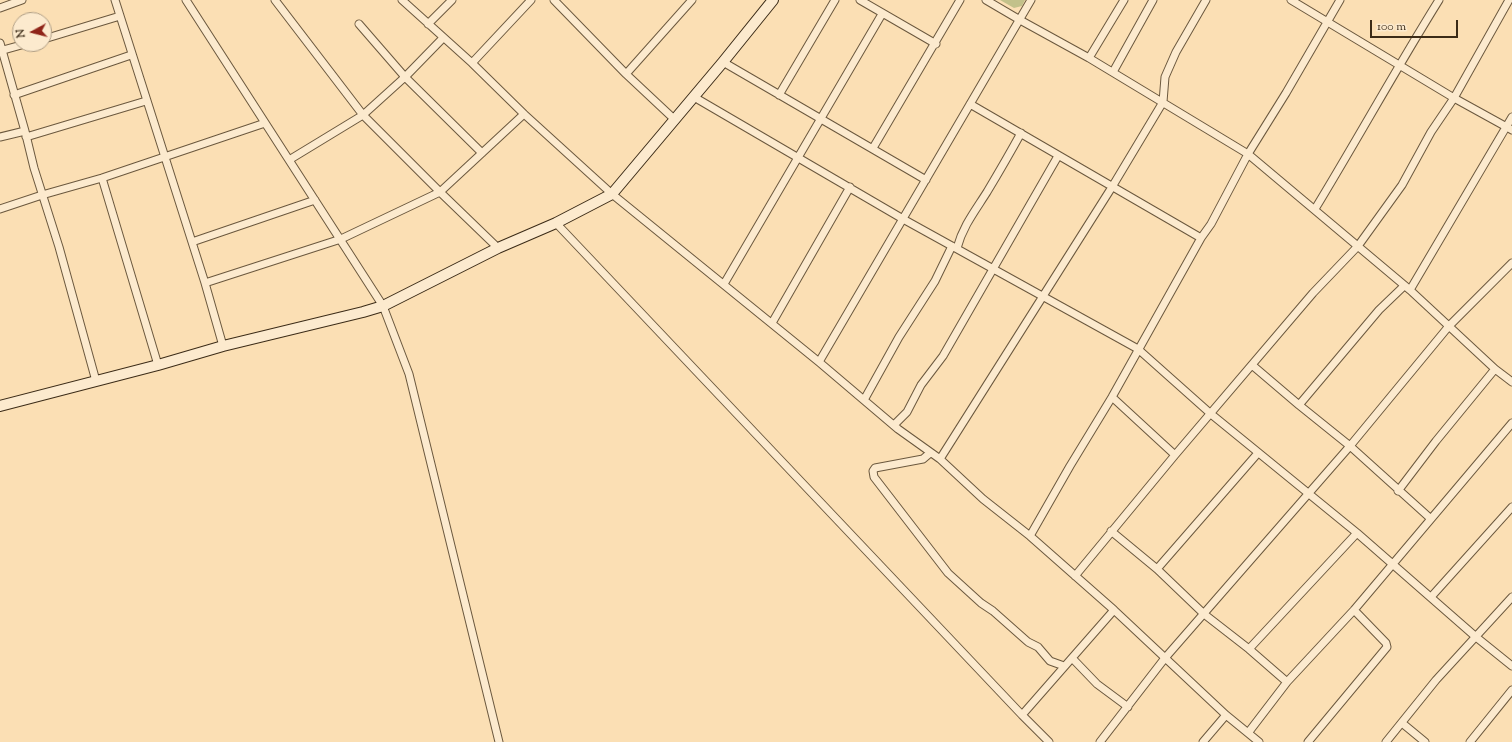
<!DOCTYPE html>
<html>
<head>
<meta charset="utf-8">
<style>
  body { margin:0 }
  #map { position:relative; width:1512px; height:742px; overflow:hidden; background:#fbdfb4; font-family:"Sorts Mill Goudy",serif }
  canvas { display:block }
  .north { position:absolute; left:12px; top:12px; width:40px; height:40px; box-sizing:border-box; background:#fceace; border:1px solid #af9e85; border-radius:50%; rotate:263deg; font-size:11px; font-weight:700; line-height:16px; text-align:center; color:#3b2b17 }
  .north::after { content:''; display:block; margin:auto; width:14px; height:18px; background:#8f2418; clip-path:polygon(50% 0,100% 100%,50% 72%,0 100%) }
  .scale { position:absolute; left:1370px; top:20px; width:88px; height:18px; box-sizing:border-box; border:2px solid #3b2b17; border-top:0; padding-left:5px; font-size:12px; line-height:14px; white-space:nowrap; color:#3b2b17; -webkit-text-stroke:3px #fceace; paint-order:stroke }
</style>
</head>
<body>
<div id="map">
<canvas width="1512" height="742"></canvas>
<div class="north">N</div>
<div class="scale">100 m</div>
</div>
<script>
const g = document.querySelector('canvas').getContext('2d');
g.lineJoin = 'round';
function fillPath(path, color) {
  g.fillStyle = color;
  g.fill(path, 'evenodd');
}
function trace(path, color, width, dash) {
  g.strokeStyle = color;
  g.lineWidth = width;
  g.lineCap = dash ? 'butt' : 'round';
  g.setLineDash(dash || []);
  g.stroke(path);
}
fillPath(new Path2D(`
  M 1000,0 L 1025,0 L 1022,6 L 1014,8 Z`), '#c2c18a');
const street = new Path2D(`
  M 115,0 L 205,283 L 223,346
  M 186,0 L 383,306 L 409,374 L 499,742
  M 275,0 L 363,115 L 440,192 L 498,248
  M 402,0 L 472,63 L 524,114 L 612,194 L 819,362 L 898,429 L 940,459 L 983,499 L 1030,536 L 1114,610 L 1226,715 L 1259,742
  M 554,0 L 626,74 L 674,119
  M 860,0 L 936,44
  M 986,0 L 1020,20 L 1089,58 L 1248,154 L 1410,290 L 1495,369 L 1512,382
  M 1291,0 L 1454,98 L 1512,130
  M 0,8 L 22,0
  M 359,24 L 405,77 L 482,153
  M 428,24 L 452,0
  M 44,39 L 120,16
  M 0,43 L 25,131 L 34,168 L 59,247 L 96,381
  M 0,51 L 25,44
  M 1089,58 L 1124,0
  M 723,62 L 926,180
  M 472,63 L 531,0
  M 1113,72 L 1153,0
  M 626,74 L 692,0
  M 14,95 L 131,55
  M 779,95 L 835,0
  M 694,97 L 903,219 L 1138,349 L 1211,414 L 1357,533 L 1476,637 L 1512,666
  M 970,104 L 1201,238
  M 0,137 L 25,131
  M 26,137 L 146,101
  M 873,148 L 960,0
  M 289,160 L 363,115 L 405,77 L 443,38
  M 102,178 L 158,365
  M 0,209 L 42,195 L 102,178 L 265,123
  M 1315,209 C 1357,140 1396,69 1439,0
  M 556,223 L 1022,715 L 1049,742
  M 192,242 L 315,200
  M 957,248 C 963,226 975,211 987,192 C 999,172 1010,153 1021,133
  M 205,283 L 341,239 L 440,192 L 524,114
  M 724,284 L 882,14
  M 1410,290 L 1512,117
  M 772,323 L 850,187
  M 819,362 L 1031,0
  M 1252,365 L 1299,405 L 1350,446 L 1431,519
  M 1112,397 L 1175,455
  M 864,400 L 899,337 L 935,281 L 952,246
  M 1299,405 L 1379,310 L 1404,286
  M 894,425 L 907,412 L 921,385 L 943,356 L 1058,156
  M 930,453 L 923,459 L 875,468 L 873,471 L 874,477 L 948,573 L 981,603 L 993,611 L 1028,642 L 1038,647 L 1050,661 L 1064,666
  M 940,459 L 1112,187 L 1163,102 L 1165,77 L 1176,52 L 1206,0
  M 1398,491 L 1436,441 L 1495,369
  M 1111,531 L 1157,569 L 1204,614 L 1249,649 L 1287,682
  M 1030,536 L 1070,466 L 1112,397 L 1201,238 L 1211,224 L 1248,154 L 1286,93 L 1340,0
  M 1157,569 L 1258,453
  M 1075,576 L 1175,455 L 1313,293 L 1358,246 L 1402,185 L 1431,132 L 1454,98 L 1509,0
  M 1431,597 L 1512,507
  M 1249,649 L 1357,533
  M 1072,658 L 1097,684 L 1128,707
  M 1022,715 L 1114,610
  M 1402,723 L 1425,742
  M 1248,733 L 1287,682 L 1354,610 L 1512,423
  M 1100,742 L 1165,658 L 1350,446 L 1449,326 L 1512,263
  M 1203,742 L 1226,715
  M 1308,742 L 1387,647 L 1386,643 L 1354,610
  M 1386,742 L 1436,680 L 1512,597
  M 1470,742 L 1512,690`);
const secondary = new Path2D(`
  M 0,406 L 158,365 L 223,346 L 363,312 L 383,306 L 498,248 L 556,223 L 612,194 L 723,62 L 773,0`);
trace(street, '#6b583e', 9);
trace(secondary, '#3b2b17', 12);
trace(street, '#fceace', 7);
trace(secondary, '#fceace', 10);
</script>
</body>
</html>
